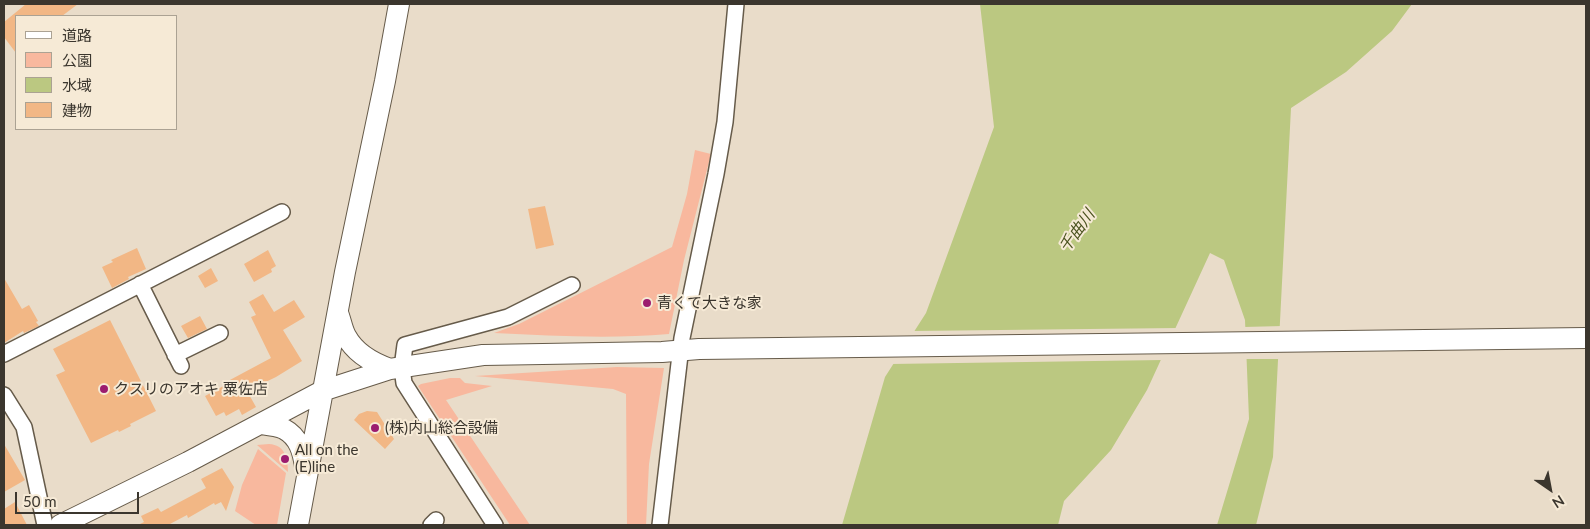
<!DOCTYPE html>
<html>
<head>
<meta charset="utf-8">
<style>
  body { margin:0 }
  #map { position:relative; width:1590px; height:529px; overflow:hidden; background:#e9dcc9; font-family:Lato,"Noto Sans JP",sans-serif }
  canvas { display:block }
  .frame { position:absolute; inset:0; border:5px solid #3b362e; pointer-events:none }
  .legend { position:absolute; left:15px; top:15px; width:162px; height:115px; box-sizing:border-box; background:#f6ead6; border:1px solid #aba293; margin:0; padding:6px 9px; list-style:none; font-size:15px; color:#3b362e }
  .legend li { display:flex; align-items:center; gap:10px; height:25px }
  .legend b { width:25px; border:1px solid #aba293 }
  .north { position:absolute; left:1525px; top:464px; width:50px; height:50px; -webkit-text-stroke:4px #f6ead6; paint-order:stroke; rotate:147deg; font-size:14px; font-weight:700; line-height:20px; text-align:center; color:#3b362e }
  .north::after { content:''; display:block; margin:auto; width:18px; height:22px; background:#3b362e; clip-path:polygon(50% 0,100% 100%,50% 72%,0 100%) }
  .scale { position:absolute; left:15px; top:492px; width:124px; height:22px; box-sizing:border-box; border:2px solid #3b362e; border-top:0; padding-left:6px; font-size:15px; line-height:18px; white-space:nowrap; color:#3b362e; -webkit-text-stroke:4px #f6ead6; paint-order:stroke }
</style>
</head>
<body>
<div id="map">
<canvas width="1590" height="529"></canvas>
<div class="frame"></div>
<ul class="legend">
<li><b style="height:6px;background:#fff"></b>道路</li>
<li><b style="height:14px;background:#f8b89e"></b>公園</li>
<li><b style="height:14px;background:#bbc881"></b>水域</li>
<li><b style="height:14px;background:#f2b785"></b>建物</li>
</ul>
<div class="north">N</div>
<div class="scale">50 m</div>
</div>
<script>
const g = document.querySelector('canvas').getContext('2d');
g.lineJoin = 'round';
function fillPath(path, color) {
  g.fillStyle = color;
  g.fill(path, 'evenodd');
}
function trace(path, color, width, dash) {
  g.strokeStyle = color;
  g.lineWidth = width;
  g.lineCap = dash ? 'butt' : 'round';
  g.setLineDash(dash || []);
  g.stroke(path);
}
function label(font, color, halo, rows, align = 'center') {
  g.font = font + ' Lato,"Noto Sans JP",sans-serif';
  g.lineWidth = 4;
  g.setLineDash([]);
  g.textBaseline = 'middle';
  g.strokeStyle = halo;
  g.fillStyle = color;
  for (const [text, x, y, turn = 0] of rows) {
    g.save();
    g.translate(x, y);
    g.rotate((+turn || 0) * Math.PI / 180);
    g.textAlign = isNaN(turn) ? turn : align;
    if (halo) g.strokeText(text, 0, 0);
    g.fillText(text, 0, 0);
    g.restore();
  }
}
fillPath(new Path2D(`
  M 695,150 L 711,154 L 684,260 L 669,334 C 611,339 553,336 494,333 L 519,324 L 672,247 L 687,194 Z
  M 617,367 L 664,368 L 649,464 L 646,525 L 627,525 L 626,394 L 613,389 L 475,376 Z
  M 450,378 L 460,378 L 465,383 L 492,386 L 446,400 L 530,525 L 510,525 L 418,386 L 421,384 Z
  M 269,444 C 285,445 288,458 288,472 L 257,445 Z
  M 258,449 L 286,473 L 277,525 L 256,525 L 235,511 L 242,485 Z`), '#f8b89e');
fillPath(new Path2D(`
  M 980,4 L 1412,4 L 1392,31 L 1346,72 L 1291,108 L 1273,457 L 1256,525 L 1217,525 L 1249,419 L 1245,320 L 1224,260 L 1210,253 L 1147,390 L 1111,450 L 1064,501 L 1058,525 L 842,525 L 885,377 L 926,313 L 994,127 Z`), '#bbc881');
fillPath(new Path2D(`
  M 1283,326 L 1281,359 L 1244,359 L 1243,327 Z
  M 1178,328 L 1163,360 L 890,364 L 911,331 Z`), '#e9dcc9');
fillPath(new Path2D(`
  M 26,4 L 78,4 L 62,16 L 16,16 L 16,53 L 4,37 L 4,22 Z
  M 545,206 L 554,245 L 536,249 L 528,209 Z
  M 137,248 L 146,269 L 128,277 L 129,279 L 112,288 L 102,267 L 113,262 L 111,260 Z
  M 268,250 L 276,266 L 271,269 L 272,272 L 254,282 L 244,264 Z
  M 211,268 L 218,281 L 205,288 L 198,276 Z
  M 4,278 L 22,309 L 29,305 L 38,321 L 36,322 L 39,326 L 24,333 L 23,331 L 4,343 Z
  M 263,294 L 274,312 L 294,300 L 305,317 L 283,330 L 302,361 L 276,377 L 247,391 L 256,407 L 242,415 L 239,409 L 226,416 L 224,412 L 216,416 L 205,396 L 229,383 L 228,381 L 271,358 L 251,317 L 256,315 L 249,302 Z
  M 200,316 L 207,329 L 188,338 L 181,326 Z
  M 110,320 L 156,411 L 130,424 L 131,426 L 119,432 L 118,430 L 91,443 L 56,375 L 65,371 L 53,349 Z
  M 367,411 L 377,412 L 394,439 L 385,449 L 354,420 L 359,414 Z
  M 4,444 L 25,480 L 4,492 Z
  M 222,468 L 234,487 L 226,511 L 221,502 L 215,505 L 214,503 L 188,518 L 187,515 L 168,525 L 138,525 L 144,522 L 141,516 L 158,508 L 161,512 L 206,488 L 201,479 Z
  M 15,502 L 27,525 L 4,525 L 4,509 Z`), '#f2b785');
const street = new Path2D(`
  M 140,284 L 181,366
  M 4,354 L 282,212
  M 175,355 L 220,333
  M 4,395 L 24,427 L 45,525
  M 431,525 L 436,520
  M 495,525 L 404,383 L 402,368 L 405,345 L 508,317 L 572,285
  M 660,525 L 682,338 L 716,174 L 725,122 L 736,4`);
const secondary = new Path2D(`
  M 338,313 C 341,320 342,329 346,336 C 355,353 373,363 390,369
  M 260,424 C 267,425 277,426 284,429 C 299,437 303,452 305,467
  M 60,525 L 188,462 L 322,391 L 390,369 L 483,355 L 662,352 L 699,349 L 1586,338
  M 298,525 L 345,272 L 385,81 L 399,4`);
trace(street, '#665b4a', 18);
trace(secondary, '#665b4a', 22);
trace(street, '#fff', 15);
trace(secondary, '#fff', 20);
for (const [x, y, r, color] of [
  [647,303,5,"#9c1c6f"],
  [104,389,5,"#9c1c6f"],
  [375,428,5,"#9c1c6f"],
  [285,459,5,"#9c1c6f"]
]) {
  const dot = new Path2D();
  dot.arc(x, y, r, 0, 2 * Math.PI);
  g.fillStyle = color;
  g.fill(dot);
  trace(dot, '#f6ead6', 2);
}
label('15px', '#3b362e', '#f6ead6', [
  ["青くて大きな家",657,303],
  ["クスリのアオキ 粟佐店",114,389],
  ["(株)内山総合設備",385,428],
  ["All on the",295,450],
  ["(E)line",295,467]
], 'left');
label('italic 16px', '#4b531f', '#f6ead6', [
  ["千曲川",1077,231,-54]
]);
</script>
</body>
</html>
